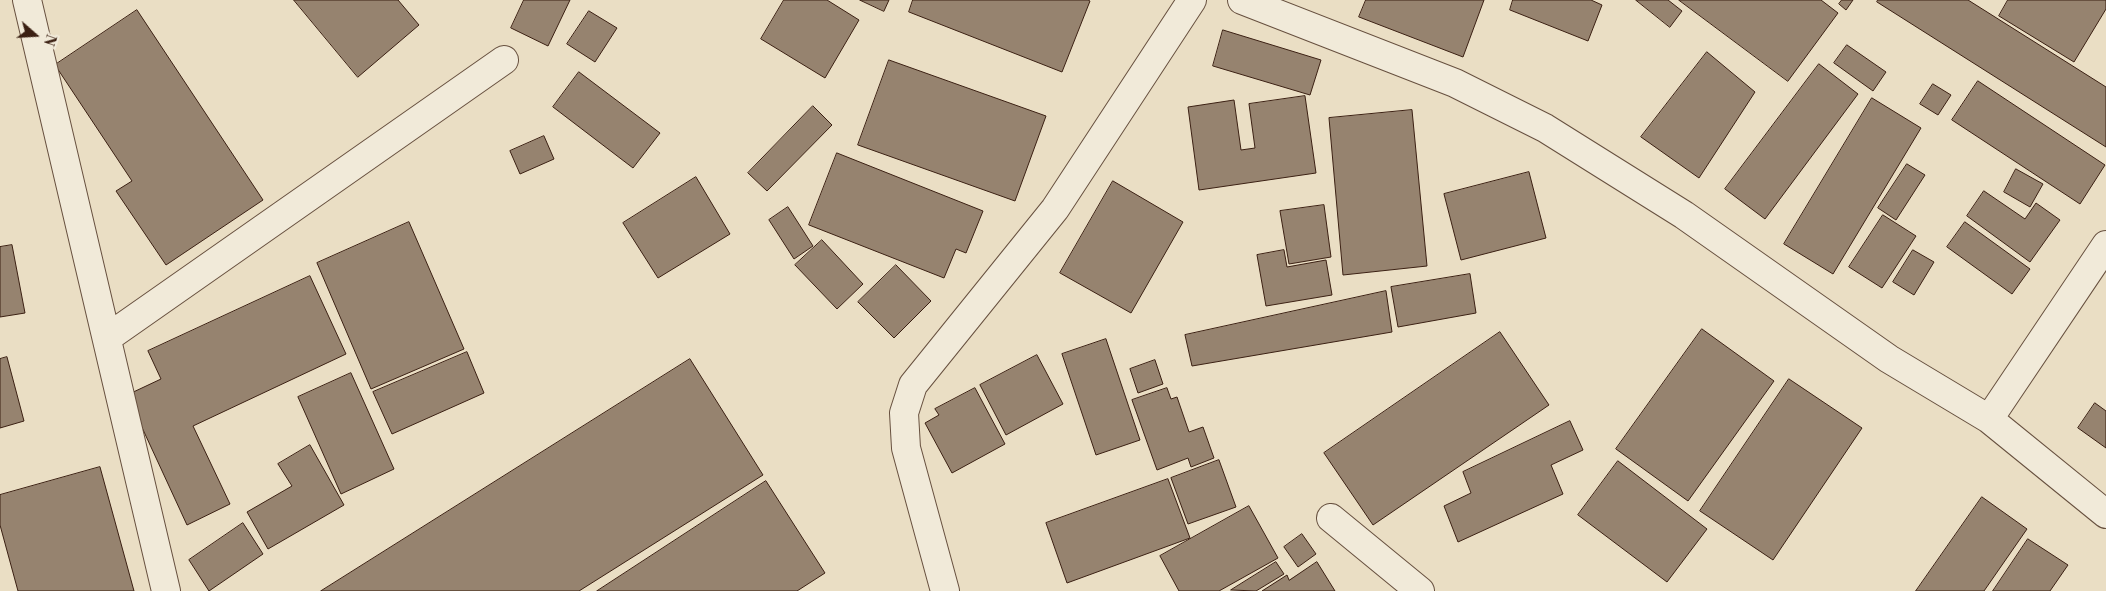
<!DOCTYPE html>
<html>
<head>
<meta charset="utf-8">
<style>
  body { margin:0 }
  #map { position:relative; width:2106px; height:591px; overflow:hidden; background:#eadec4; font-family:"Libre Bodoni",serif }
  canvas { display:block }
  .north { position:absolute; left:10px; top:10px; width:50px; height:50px; -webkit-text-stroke:4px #f1ead9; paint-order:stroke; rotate:109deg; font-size:14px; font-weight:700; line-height:20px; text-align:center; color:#3b2013 }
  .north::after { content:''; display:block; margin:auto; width:18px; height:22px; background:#3b2013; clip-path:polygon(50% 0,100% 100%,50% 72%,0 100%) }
</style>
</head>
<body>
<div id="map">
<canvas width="2106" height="591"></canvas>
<div class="north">N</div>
</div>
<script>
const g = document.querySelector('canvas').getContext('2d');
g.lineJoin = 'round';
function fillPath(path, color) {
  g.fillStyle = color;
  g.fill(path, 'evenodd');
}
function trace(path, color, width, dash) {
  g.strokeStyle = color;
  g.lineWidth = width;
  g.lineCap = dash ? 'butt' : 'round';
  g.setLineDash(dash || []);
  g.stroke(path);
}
const building = new Path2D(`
  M 294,0 L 398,0 L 419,25 L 358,77 Z
  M 524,0 L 570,0 L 548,46 L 511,28 Z
  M 784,0 L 827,0 L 859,20 L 825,78 L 761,39 Z
  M 860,0 L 889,0 L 884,11 Z
  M 913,0 L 1088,0 L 1090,1 L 1062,72 L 909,12 Z
  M 1366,0 L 1484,0 L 1463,57 L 1359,17 Z
  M 1513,0 L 1591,0 L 1602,5 L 1588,41 L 1510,10 Z
  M 1636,0 L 1668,0 L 1682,11 L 1670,27 Z
  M 1679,0 L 1821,0 L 1838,13 L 1788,81 Z
  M 1842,0 L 1853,0 L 1846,10 L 1839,4 Z
  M 1878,0 L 1968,0 L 2106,87 L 2106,147 L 1877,2 Z
  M 2008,0 L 2106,0 L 2106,9 L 2074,62 L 1999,16 Z
  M 137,10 L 263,200 L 166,265 L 116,191 L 132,181 L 55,65 Z
  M 589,11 L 617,28 L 595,62 L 567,44 Z
  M 1223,30 L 1321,60 L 1310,95 L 1213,66 Z
  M 1847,45 L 1886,72 L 1873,91 L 1834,63 Z
  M 1707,52 L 1755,92 L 1699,178 L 1641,137 Z
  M 889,60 L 1046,116 L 1015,201 L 858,145 Z
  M 1819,64 L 1858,94 L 1765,219 L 1725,189 Z
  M 579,72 L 660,133 L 633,168 L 553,107 Z
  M 1978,81 L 2105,165 L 2080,204 L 1952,120 Z
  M 1933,84 L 1951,95 L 1938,115 L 1920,104 Z
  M 1305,96 L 1316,173 L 1199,190 L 1188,107 L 1234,100 L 1241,150 L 1255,148 L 1249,104 Z
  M 1872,98 L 1921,128 L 1833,274 L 1784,244 Z
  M 813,106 L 832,125 L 767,191 L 748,173 Z
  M 1412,110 L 1427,266 L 1343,275 L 1329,118 Z
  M 544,136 L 554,159 L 520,174 L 510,151 Z
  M 837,153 L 983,211 L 966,253 L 956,249 L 944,278 L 809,225 Z
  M 1907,164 L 1925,175 L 1896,220 L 1878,208 Z
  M 2016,169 L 2043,184 L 2030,207 L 2004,192 Z
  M 1529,172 L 1546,238 L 1461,260 L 1444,194 Z
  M 696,177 L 730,234 L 658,278 L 623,223 Z
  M 1113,181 L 1183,222 L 1131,313 L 1060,273 Z
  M 1984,191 L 2025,219 L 2036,203 L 2060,220 L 2030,262 L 1967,216 Z
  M 1324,205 L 1331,257 L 1289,264 L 1280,211 Z
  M 788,207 L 813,246 L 794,259 L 769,220 Z
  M 1883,215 L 1916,236 L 1882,288 L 1849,267 Z
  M 409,222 L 464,349 L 371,389 L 317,263 Z
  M 1965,222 L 2030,269 L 2012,294 L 1947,247 Z
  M 822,240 L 863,284 L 837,309 L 795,265 Z
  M 12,245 L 25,313 L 0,317 L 0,247 Z
  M 1284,250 L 1287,267 L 1326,260 L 1332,295 L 1266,306 L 1257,255 Z
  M 1913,250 L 1934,262 L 1914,295 L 1893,282 Z
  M 896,265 L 931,301 L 894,338 L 858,302 Z
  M 1470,274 L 1476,313 L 1398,327 L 1391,287 Z
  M 310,276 L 346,354 L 193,426 L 230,504 L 187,525 L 127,395 L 161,379 L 148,351 Z
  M 1386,291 L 1392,332 L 1192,366 L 1185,335 Z
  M 1702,329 L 1774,381 L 1688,501 L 1616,449 Z
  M 1500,332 L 1549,405 L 1373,525 L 1324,453 Z
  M 1106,339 L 1140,440 L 1096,455 L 1062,354 Z
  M 467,352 L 484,393 L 392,434 L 373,392 Z
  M 1037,355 L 1063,404 L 1006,435 L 980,385 Z
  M 7,357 L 24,421 L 0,428 L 0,359 Z
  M 690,359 L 763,475 L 579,591 L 321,591 Z
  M 1155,360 L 1163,384 L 1138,393 L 1130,369 Z
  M 351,373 L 394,469 L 341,494 L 298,397 Z
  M 1789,379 L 1862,428 L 1773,560 L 1700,511 Z
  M 975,388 L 1005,444 L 952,473 L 925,423 L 939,415 L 935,409 Z
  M 1167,388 L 1171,399 L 1177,397 L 1189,432 L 1203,427 L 1214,458 L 1191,467 L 1188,458 L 1157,470 L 1132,400 Z
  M 2095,403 L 2106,411 L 2106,448 L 2078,428 Z
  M 1570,421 L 1583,450 L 1551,465 L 1563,494 L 1458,542 L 1444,506 L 1471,493 L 1463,472 Z
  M 310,445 L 344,505 L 268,549 L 247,512 L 292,486 L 278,464 Z
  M 1219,460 L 1236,507 L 1188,524 L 1171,478 Z
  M 1618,461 L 1707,529 L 1667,582 L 1578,515 Z
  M 100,467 L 134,591 L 18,591 L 0,525 L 0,495 Z
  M 1168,479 L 1190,538 L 1067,583 L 1046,523 Z
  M 766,481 L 825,573 L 797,591 L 597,591 Z
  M 1982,497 L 2027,529 L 1984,591 L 1916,591 Z
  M 1249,506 L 1278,558 L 1219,591 L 1179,591 L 1160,556 Z
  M 243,523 L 263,554 L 209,591 L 189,560 Z
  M 1302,534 L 1316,554 L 1298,567 L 1284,547 Z
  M 2028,539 L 2068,565 L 2050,591 L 1993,591 Z
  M 1276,562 L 1284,574 L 1256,591 L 1231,590 Z
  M 1317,562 L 1335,591 L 1262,591 L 1287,575 L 1289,580 Z`);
fillPath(building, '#96836f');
trace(building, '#3b2013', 1);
const minor = new Path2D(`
  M 27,0 L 166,591
  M 1242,0 L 1455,83 L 1545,128 L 1684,215 L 1889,359 L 1989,419 L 2106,514
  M 107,338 L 504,60
  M 1989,419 L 2106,245
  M 1331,518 L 1420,591
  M 945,591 L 906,448 L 904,413 L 913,385 L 1055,209 L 1192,0`);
trace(minor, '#67503f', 30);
trace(minor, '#f1ead9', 28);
</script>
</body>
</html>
